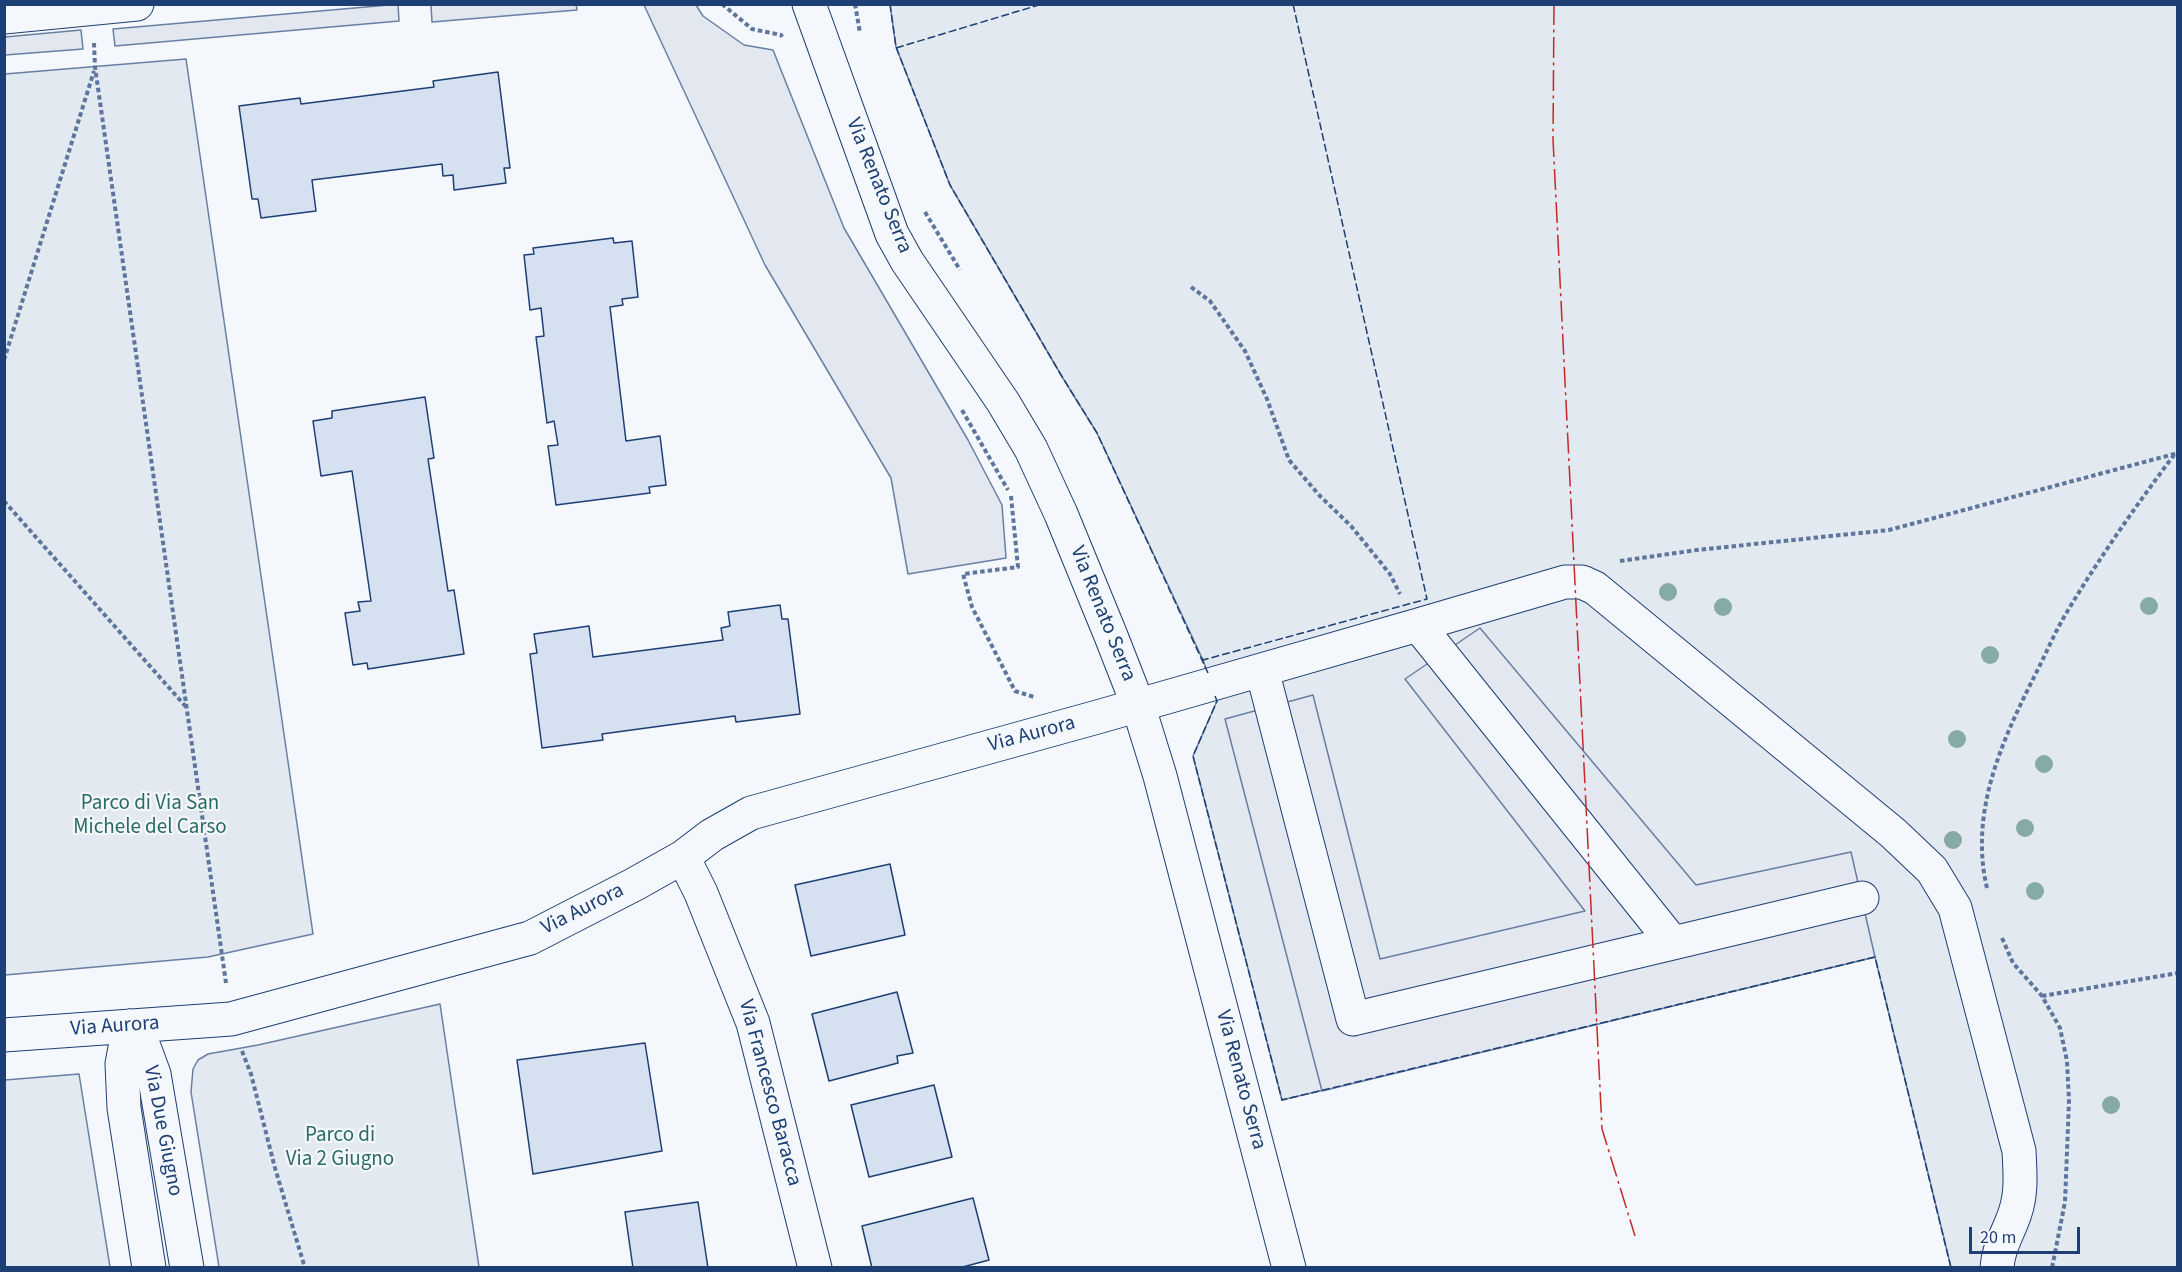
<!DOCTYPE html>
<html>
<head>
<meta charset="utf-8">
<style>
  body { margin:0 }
  #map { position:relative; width:2182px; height:1272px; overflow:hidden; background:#f4f7fb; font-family:"Source Sans 3",sans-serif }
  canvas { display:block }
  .frame { position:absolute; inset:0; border:6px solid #1d3f73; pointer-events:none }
  .scale { position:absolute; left:1969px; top:1227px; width:111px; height:27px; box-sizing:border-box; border:3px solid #1d3f73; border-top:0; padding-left:8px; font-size:18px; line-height:21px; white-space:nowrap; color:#1d3f73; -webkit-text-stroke:4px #f4f7fb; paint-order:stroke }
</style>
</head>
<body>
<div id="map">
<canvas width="2182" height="1272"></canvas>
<div class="frame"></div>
<div class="scale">20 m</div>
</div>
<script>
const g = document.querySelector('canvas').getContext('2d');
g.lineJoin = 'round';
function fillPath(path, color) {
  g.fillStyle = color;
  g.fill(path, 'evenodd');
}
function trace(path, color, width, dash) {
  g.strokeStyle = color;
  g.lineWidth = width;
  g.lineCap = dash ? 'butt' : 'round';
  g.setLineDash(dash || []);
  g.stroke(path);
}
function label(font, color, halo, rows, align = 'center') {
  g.font = font + ' "Source Sans 3",sans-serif';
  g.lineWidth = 4.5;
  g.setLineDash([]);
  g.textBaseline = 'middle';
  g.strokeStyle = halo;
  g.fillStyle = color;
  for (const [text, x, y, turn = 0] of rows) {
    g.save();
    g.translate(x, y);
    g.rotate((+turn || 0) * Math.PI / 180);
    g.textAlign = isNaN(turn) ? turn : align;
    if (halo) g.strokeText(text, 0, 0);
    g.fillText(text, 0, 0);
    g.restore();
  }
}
const green = new Path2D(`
  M 890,5 L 2177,5 L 2177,1267 L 1951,1267 L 1875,957 L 1282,1100 L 1193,756 L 1217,701 L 1203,660 L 1097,433 L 1061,375 L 950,185 L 896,47 Z
  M 186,59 L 313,934 L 208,957 L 5,975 L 5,74 Z
  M 440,1004 L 479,1267 L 219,1267 L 191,1092 L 193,1069 L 198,1060 L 208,1054 L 258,1045 Z
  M 79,1074 L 110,1267 L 5,1267 L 5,1080 Z`);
fillPath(green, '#e3e9f0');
trace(green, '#687fa3', 1.5);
const parking = new Path2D(`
  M 576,4 L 577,10 L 432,22 L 431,5 Z
  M 389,5 L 398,5 L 399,21 L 115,46 L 113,29 Z
  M 644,5 L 696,5 L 703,16 L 744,45 L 773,50 L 844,228 L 968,440 L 1002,505 L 1006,558 L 908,574 L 891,478 L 765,265 Z
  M 81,30 L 83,49 L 5,55 L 5,37 Z
  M 1480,628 L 1696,885 L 1851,852 L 1875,957 L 1322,1091 L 1225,719 L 1313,695 L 1380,959 L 1585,911 L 1405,679 Z`);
fillPath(parking, '#e3e8f0');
trace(parking, '#687fa3', 1.5);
const building = new Path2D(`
  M 498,72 L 510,168 L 504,168 L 506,183 L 454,190 L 453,175 L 443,176 L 442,164 L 312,180 L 316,211 L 261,218 L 258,199 L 252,199 L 239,106 L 300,98 L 301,104 L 434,87 L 433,81 Z
  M 613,238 L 614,243 L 632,241 L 638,297 L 622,299 L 623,305 L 610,307 L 626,441 L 660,436 L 666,485 L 649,487 L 650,493 L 556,505 L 548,446 L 558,445 L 554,421 L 547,423 L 536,337 L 544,336 L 541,308 L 530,310 L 524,255 L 534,254 L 533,248 Z
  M 425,397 L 434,458 L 428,459 L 448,591 L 454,590 L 464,654 L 368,669 L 367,663 L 353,665 L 345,613 L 360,611 L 358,602 L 371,601 L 352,471 L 321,476 L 313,421 L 332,418 L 332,411 Z
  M 780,605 L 782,619 L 788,619 L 800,714 L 736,722 L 735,716 L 602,734 L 603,740 L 542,748 L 530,654 L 537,653 L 534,634 L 589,626 L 593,657 L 723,640 L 721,628 L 730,626 L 728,612 Z
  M 890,864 L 905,935 L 811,956 L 795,885 Z
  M 897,992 L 913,1053 L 897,1056 L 898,1063 L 829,1081 L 812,1014 Z
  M 645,1043 L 662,1151 L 533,1174 L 517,1060 Z
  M 934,1085 L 952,1157 L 869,1177 L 851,1105 Z
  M 973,1198 L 989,1260 L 959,1268 L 872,1268 L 862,1226 Z
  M 698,1202 L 708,1268 L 633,1268 L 625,1212 Z`);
fillPath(building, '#d5e0f0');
trace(building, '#1d3f73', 1.5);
const minor = new Path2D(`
  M 809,4 L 892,234 L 907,261 L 1003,402 L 1031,449 L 1061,514 L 1111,636 L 1138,705 L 1160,776 L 1289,1268
  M 4,17 L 137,4
  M 1418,625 L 1565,582 L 1582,582 L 1595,588 L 1893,833 L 1932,870 L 1955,908 L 2019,1151 C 2020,1172 2022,1193 2015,1213 C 2009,1232 1998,1247 1997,1268
  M 1262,670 L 1353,1019 L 1673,943
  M 683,857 L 701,893 L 753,1023 L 815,1268
  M 129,1026 L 144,1047 L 154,1074 L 187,1268
  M 129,1026 L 122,1064 L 124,1108 L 149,1268
  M 4,1035 L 231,1019 L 530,938 L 635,884 L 683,857 L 712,835 L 751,813 L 1101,716 L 1418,625 L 1673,943 L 1862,898`);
trace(minor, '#1d3f73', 35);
trace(new Path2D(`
  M 722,4 L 752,29 L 781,35 L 782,37
  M 855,4 L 860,33
  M 94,43 L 95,67 L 226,983
  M 925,212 L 960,270
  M 1191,287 L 1210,301 L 1245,351 L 1267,399 L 1289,460 L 1319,495 L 1351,526 L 1390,574 L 1400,594
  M 4,360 L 94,71
  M 962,410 L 1008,490
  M 1011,496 L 1018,567 L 963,574 L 972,607 L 1015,691 L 1034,697
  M 4,501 L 187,708
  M 1620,561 L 1697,550 L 1889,530 L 2178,453
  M 1987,888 C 1969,812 2002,741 2035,675 C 2045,656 2053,636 2064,617 C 2097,561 2135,507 2174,455
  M 2002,938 L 2013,963 L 2042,996 L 2060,1028 L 2067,1061 L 2069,1101 L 2065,1202 L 2052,1268
  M 2042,996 L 2178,973
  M 242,1051 L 251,1074 L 275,1168 L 305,1268`), '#5e769c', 4, [4.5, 3]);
trace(minor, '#f4f7fb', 33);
trace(new Path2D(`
  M 890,4 L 896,47 L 950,185 L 1061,375 L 1097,433 L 1208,673
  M 896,48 L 1042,4
  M 1202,658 L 1203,660 L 1427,599 L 1293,4
  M 1215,696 L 1217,701 L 1193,756 L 1282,1100 L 1875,957 L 1951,1268`), '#1d3f73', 1.5, [8, 3]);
trace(new Path2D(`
  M 1554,4 L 1553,139 L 1602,1129 L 1635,1236`), '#c62828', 1.5, [21, 4.5, 3, 4.5]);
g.fillStyle = '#86aba6';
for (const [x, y] of [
  [1668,592],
  [2149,606],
  [1723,607],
  [1990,655],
  [1957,739],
  [2044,764],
  [2025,828],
  [1953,840],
  [2035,891],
  [2111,1105]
]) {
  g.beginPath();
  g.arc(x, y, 9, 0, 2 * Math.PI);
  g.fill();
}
label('21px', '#1d3f73', '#f4f7fb', [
  ["Via Renato Serra",878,186,68],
  ["Via Renato Serra",1102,614,68],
  ["Via Aurora",1032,735,-15],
  ["Via Aurora",583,910,-27],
  ["Via Aurora",115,1027,-4],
  ["Via Renato Serra",1240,1080,75],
  ["Via Francesco Baracca",769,1093,75],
  ["Via Due Giugno",162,1131,79]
]);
label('21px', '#2c6c60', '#f4f7fb', [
  ["Parco di Via San",150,804],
  ["Michele del Carso",150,828],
  ["Parco di",340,1136],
  ["Via 2 Giugno",340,1160]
]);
</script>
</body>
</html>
